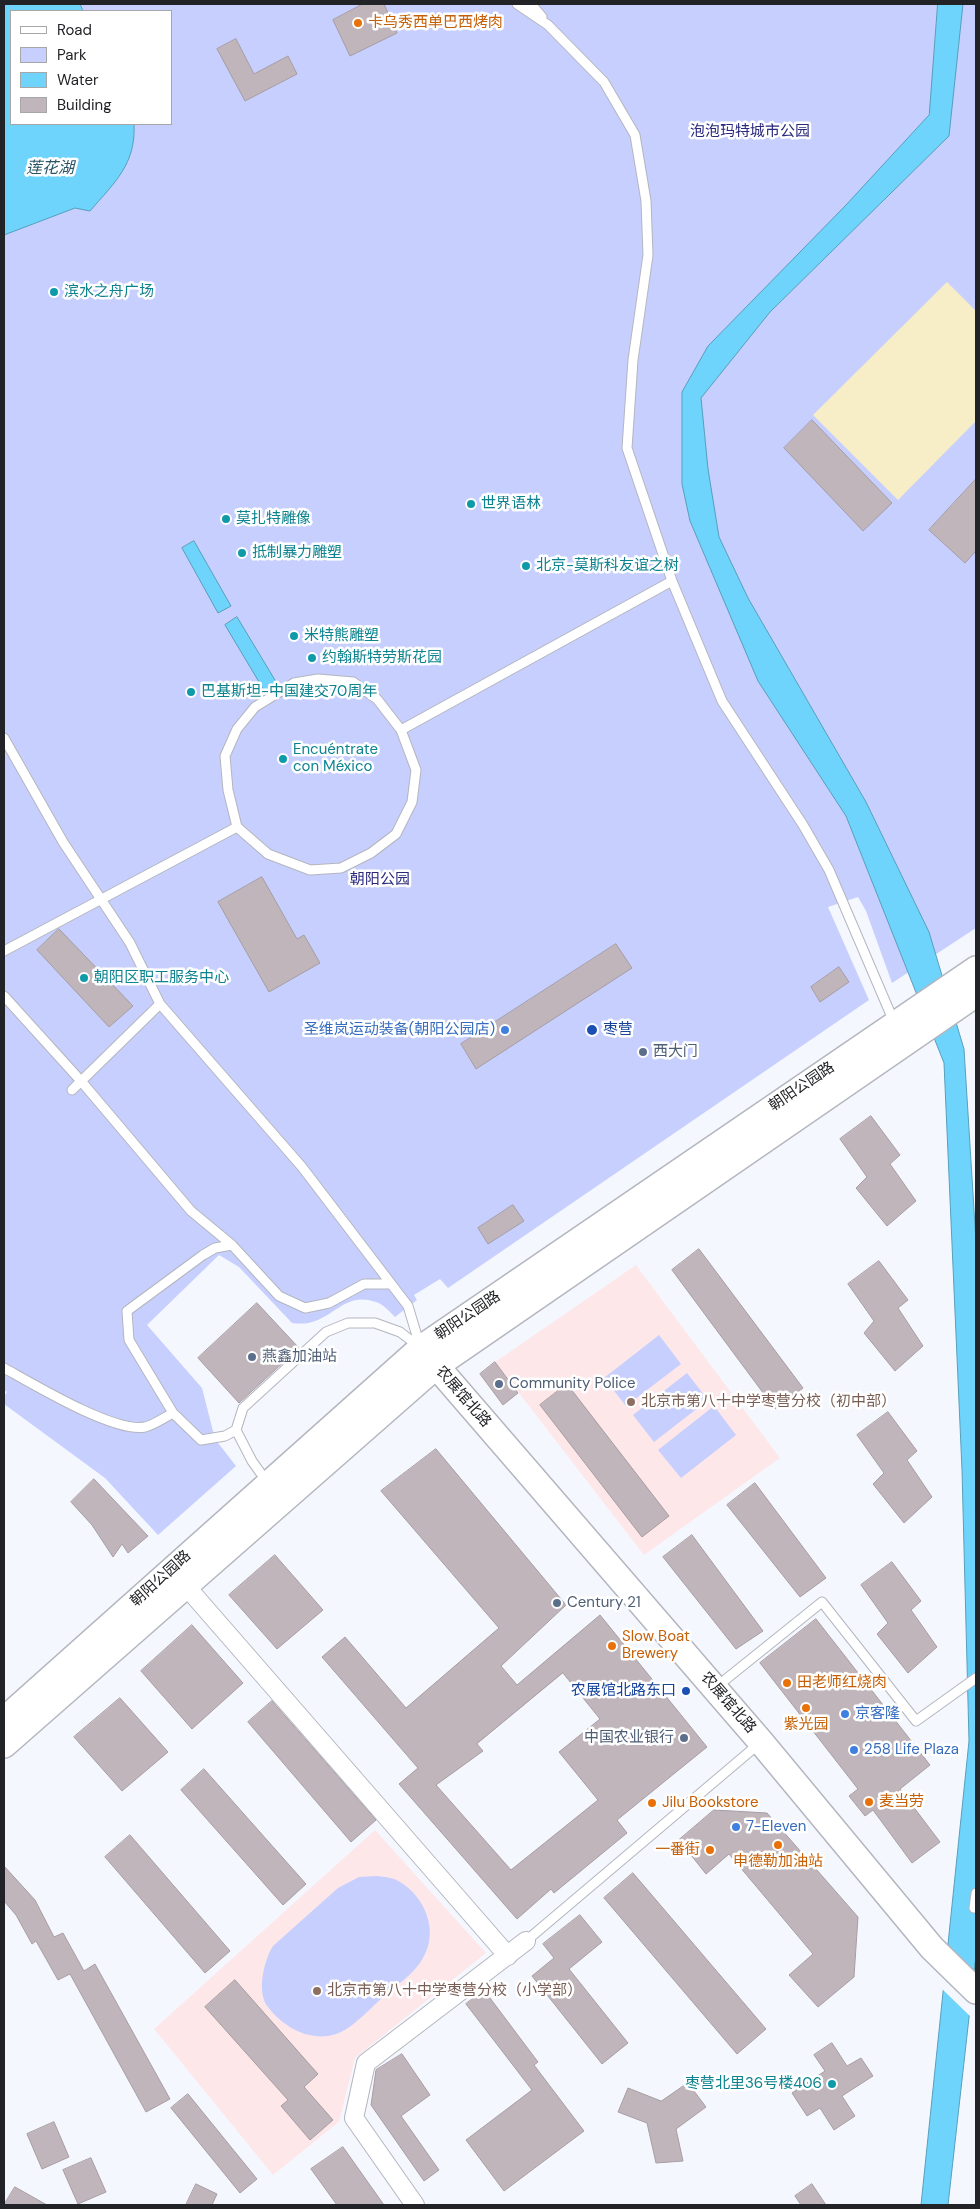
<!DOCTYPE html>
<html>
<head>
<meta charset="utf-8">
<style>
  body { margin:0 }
  #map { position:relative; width:980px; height:2209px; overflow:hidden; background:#f5f7ff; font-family:"DM Sans",sans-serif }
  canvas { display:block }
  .frame { position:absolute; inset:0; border:5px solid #222326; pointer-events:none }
  .legend { position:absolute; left:10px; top:10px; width:162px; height:115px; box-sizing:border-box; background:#fff; border:1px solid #a7a7a8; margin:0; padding:6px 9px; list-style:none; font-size:15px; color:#222326 }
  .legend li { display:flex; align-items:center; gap:10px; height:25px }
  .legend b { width:25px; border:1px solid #a7a7a8 }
</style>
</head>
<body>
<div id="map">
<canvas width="980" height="2209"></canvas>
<div class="frame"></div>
<ul class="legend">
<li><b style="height:6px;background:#fff"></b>Road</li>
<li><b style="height:14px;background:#c6cffe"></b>Park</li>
<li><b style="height:14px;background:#6ed4fc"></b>Water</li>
<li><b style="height:14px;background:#bfb5ba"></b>Building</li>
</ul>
</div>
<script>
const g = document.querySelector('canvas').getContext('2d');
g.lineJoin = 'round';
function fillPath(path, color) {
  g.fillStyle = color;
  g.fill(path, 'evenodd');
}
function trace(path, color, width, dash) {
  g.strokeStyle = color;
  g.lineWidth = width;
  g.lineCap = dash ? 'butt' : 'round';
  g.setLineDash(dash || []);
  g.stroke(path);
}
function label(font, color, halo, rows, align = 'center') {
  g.font = font + ' "DM Sans","Noto Sans SC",sans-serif';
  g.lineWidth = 5;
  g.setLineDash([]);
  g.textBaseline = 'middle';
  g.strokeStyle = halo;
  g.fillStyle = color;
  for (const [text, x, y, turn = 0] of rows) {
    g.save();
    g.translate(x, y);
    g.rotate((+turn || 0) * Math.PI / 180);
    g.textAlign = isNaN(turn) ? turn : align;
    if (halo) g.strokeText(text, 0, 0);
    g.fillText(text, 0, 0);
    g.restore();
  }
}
fillPath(new Path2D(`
  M 636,1265 L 780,1458 L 644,1555 L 495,1362 Z
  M 375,1830 L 486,1953 L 355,2058 L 339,2122 L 273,2175 L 154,2029 Z`), '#fde7e9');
fillPath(new Path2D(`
  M 4,4 L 976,4 L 976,928 L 892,983 L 866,911 L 858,897 L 828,907 L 869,1000 L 448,1288 L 440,1279 L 414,1295 L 417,1300 L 395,1317 C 390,1312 383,1304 376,1302 C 340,1289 331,1329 292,1323 L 239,1267 L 219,1255 L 147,1325 L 202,1388 L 215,1439 L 236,1466 L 158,1535 L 105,1478 L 4,1404 L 4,1396 L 7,1392 L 4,1390 ZM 11,11 L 171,11 L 171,124 L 11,124 Z
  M 659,1335 L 681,1364 L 626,1406 L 604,1378 Z
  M 687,1373 L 708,1400 L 654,1442 L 633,1415 Z
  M 714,1406 L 736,1435 L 681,1478 L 658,1450 Z
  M 378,1876 C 385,1877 395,1878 400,1882 C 425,1897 439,1931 423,1958 C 415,1973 398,1984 385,1995 C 373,2006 361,2019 348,2028 C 320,2047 286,2031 268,2007 C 256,1993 264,1960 273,1946 L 338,1888 L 359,1877 Z`), '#c6cffe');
fillPath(new Path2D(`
  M 947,282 L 976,311 L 976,421 L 898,500 L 813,415 Z`), '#f7eec8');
const water = new Path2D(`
  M 4,4 L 80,4 L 83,11 L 11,11 L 11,124 L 134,124 C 136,164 115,182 90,211 L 75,208 L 4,235 Z
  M 938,4 L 963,4 L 949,136 L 770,312 L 701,398 L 708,469 L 719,537 L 748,598 L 866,802 L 929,932 L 964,1049 L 976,1242 L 976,1955 L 948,2205 L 921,2205 L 969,1741 L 962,1470 L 944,1063 L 846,816 L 758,681 L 690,521 L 682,484 L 682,392 L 708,346 L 846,205 L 929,115 Z
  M 194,541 L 231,606 L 218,613 L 182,548 Z
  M 237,617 L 278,685 L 265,692 L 225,625 Z`);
fillPath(water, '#6ed4fc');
trace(water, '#579fbc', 1);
fillPath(new Path2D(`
  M 946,1943 L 976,1973 L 972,2018 L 941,1988 Z`), '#f5f7ff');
const building = new Path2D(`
  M 363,4 L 384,4 L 397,33 L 350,56 L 333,20 Z
  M 236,39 L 254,74 L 288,56 L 297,74 L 245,101 L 217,49 Z
  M 812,420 L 892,503 L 863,531 L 784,448 Z
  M 976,479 L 976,551 L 965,563 L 929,530 Z
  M 262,877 L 297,939 L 304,935 L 320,963 L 269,992 L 218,902 Z
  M 59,929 L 133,1006 L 109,1027 L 37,950 Z
  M 616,944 L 632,968 L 476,1069 L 461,1044 Z
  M 839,967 L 849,982 L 820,1002 L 811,987 Z
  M 871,1116 L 900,1155 L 890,1164 L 916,1201 L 887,1226 L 856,1188 L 867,1177 L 840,1139 Z
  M 513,1205 L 524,1221 L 488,1244 L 478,1228 Z
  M 699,1249 L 803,1388 L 775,1409 L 672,1270 Z
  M 879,1261 L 908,1300 L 898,1308 L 923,1346 L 895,1371 L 864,1333 L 874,1321 L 848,1284 Z
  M 257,1303 L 299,1348 L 239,1403 L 198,1358 Z
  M 495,1362 L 518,1393 L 503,1405 L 480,1374 Z
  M 567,1384 L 669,1516 L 642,1537 L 540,1405 Z
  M 888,1412 L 917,1451 L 907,1460 L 932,1497 L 904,1523 L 873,1484 L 884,1473 L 857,1435 Z
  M 436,1449 L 566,1605 L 501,1666 L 517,1685 L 600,1615 L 707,1747 L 617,1820 L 627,1833 L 554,1893 L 551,1889 L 517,1919 L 399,1784 L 418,1768 L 322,1657 L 345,1637 L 406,1708 L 499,1628 L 381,1491 ZM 563,1673 L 600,1719 L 559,1752 L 598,1800 L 511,1870 L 436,1785 L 483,1751 L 477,1744 Z
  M 94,1479 L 148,1536 L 128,1553 L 122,1544 L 113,1557 L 92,1525 L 71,1502 Z
  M 755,1483 L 826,1578 L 800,1597 L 727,1505 Z
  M 692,1535 L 763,1631 L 736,1649 L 663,1557 Z
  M 275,1555 L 323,1610 L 277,1649 L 229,1595 Z
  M 892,1562 L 921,1601 L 911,1610 L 937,1647 L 908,1673 L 877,1634 L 888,1623 L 861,1585 Z
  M 816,1619 L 930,1765 L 900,1789 L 940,1842 L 912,1863 L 873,1810 L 865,1816 L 849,1796 L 858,1789 L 760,1663 Z
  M 192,1625 L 243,1683 L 192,1729 L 141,1671 Z
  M 120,1698 L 168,1752 L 122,1791 L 74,1737 Z
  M 272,1701 L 376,1820 L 351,1842 L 248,1722 Z
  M 204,1769 L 306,1884 L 283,1905 L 181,1790 Z
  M 714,1810 L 767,1813 L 858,1917 L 854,1977 L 818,2007 L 789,1975 L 813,1954 L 729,1854 L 706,1874 L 679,1840 Z
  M 130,1835 L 230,1951 L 205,1973 L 105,1857 Z
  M 4,1866 L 35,1900 L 54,1937 L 63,1933 L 84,1971 L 95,1964 L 170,2099 L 146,2112 L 70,1974 L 58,1980 L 36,1941 L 32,1944 L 16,1915 L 4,1901 Z
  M 633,1873 L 766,2029 L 737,2054 L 604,1898 Z
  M 580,1915 L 602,1942 L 569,1969 L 628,2043 L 602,2064 L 532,1976 L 554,1958 L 543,1944 Z
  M 235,1980 L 318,2074 L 304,2087 L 333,2120 L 310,2140 L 281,2106 L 288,2100 L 205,2007 Z
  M 484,1990 L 538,2062 L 534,2065 L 584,2131 L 504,2191 L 466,2140 L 532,2090 L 466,2004 Z
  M 832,2043 L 847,2066 L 861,2058 L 873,2076 L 842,2096 L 855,2116 L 834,2130 L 820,2108 L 807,2116 L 792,2093 L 825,2071 L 814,2055 Z
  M 402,2054 L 430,2095 L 401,2116 L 439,2170 L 424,2181 L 371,2105 L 376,2070 Z
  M 688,2083 L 706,2107 L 676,2129 L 683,2161 L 656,2163 L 647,2123 L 618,2112 L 628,2088 L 661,2101 Z
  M 188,2094 L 257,2179 L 240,2193 L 171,2108 Z
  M 54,2122 L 69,2157 L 42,2169 L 27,2134 Z
  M 343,2147 L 384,2205 L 337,2205 L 311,2169 Z
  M 91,2158 L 106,2192 L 78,2204 L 63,2170 Z
  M 196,2184 L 217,2194 L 212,2205 L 186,2205 Z
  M 812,2184 L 826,2205 L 801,2205 L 795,2196 Z
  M 15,2187 L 47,2205 L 4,2205 Z`);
fillPath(building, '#bfb5ba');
trace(building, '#a79da2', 1);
const lane = new Path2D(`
  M 517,4 L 548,25 L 604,82 L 635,135 L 646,201 L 648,255 L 633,360 L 627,448 L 672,581 L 722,701 L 803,825 L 829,870 L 894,1022
  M 531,4 L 542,17
  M 318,679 L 353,682 L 377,699 L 401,730 L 416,770 L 412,802 L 396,834 L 371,853 L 341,868 L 310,870 L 268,854 L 237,827 L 228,790 L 225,756 L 237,729 L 255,707 L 294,683 Z
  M 401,730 L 672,581
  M 4,738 L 63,842 L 130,943 L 160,1004 L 302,1167 L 408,1306 L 420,1346
  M 4,951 L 237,827
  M 4,996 L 81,1081 L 191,1211 L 232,1245
  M 72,1090 L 160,1004
  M 4,1368 C 33,1384 114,1433 145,1427 C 154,1425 165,1417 173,1413 L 201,1440 L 225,1436 L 236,1430
  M 173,1413 L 129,1340 L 127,1311 L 203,1255 L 215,1248 L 232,1245 L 279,1296 L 305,1308 L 329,1303 L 364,1284 L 391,1284
  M 267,1482 L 252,1461 L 236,1430 L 243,1408 L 326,1332 L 348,1323 L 375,1323 L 400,1332 L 421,1348
  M 715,1688 L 822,1602 L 916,1721 L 976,1678
  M 974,1908 L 976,1893
  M 526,1941 L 761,1742`);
const street = new Path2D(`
  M 185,1585 L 508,1956
  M 415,2205 L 354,2118 L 366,2063 L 526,1941`);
const secondary = new Path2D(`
  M 426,1354 L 761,1742 L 932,1948 L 976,1991
  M 4,1720 L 421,1348 L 976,969
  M 4,1745 L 436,1366 L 976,994`);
trace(lane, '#b4b6bf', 11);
trace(street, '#b4b6bf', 20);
trace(secondary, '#b4b6bf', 28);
trace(lane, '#fff', 9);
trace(street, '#fff', 18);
trace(secondary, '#fff', 25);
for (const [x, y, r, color] of [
  [358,23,5,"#e8710a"],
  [54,292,5,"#0f9aa8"],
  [471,504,5,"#0f9aa8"],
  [226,519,5,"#0f9aa8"],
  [242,553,5,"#0f9aa8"],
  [526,566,5,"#0f9aa8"],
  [294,636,5,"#0f9aa8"],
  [312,658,5,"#0f9aa8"],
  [191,692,5,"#0f9aa8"],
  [283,759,5,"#0f9aa8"],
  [84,978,5,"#0f9aa8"],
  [505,1030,5,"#3f7fe0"],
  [592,1030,6,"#1a4fb4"],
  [643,1052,5,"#5c6f8a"],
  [252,1357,5,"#5c6f8a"],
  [499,1384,5,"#5c6f8a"],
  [631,1402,5,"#8d6e63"],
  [557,1603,5,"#5c6f8a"],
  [612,1646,5,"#e8710a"],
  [787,1683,5,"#e8710a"],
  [686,1691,5,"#1a4fb4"],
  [806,1708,5,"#e8710a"],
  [845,1714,5,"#3f7fe0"],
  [684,1738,5,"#5c6f8a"],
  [854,1750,5,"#3f7fe0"],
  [869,1802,5,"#e8710a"],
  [652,1803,5,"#e8710a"],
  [736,1827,5,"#3f7fe0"],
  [778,1845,5,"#e8710a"],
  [710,1850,5,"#e8710a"],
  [317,1991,5,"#8d6e63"],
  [832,2084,5,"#0f9aa8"]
]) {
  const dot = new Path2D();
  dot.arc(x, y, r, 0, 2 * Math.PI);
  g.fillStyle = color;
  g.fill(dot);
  trace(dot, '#fff', 2);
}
label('15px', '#c56008', '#fff', [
  ["卡乌秀西单巴西烤肉",368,23],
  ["Slow Boat",622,1637],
  ["Brewery",622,1654],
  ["田老师红烧肉",797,1683],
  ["紫光园",806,1725,"center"],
  ["麦当劳",879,1802],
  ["Jilu Bookstore",662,1803],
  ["一番街",700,1850,"right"],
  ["申德勒加油站",778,1862,"center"]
], 'left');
label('15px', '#2a297f', '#fff', [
  ["泡泡玛特城市公园",750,132],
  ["朝阳公园",380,880]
]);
label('15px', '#0d838f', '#fff', [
  ["滨水之舟广场",64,292],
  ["世界语林",481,504],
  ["莫扎特雕像",236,519],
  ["抵制暴力雕塑",252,553],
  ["北京-莫斯科友谊之树",536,566],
  ["米特熊雕塑",304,636],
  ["约翰斯特劳斯花园",322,658],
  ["巴基斯坦-中国建交70周年",201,692],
  ["Encuéntrate",293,750],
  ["con México",293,767],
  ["朝阳区职工服务中心",94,978],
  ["枣营北里36号楼406",822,2084,"right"]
], 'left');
label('15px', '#366cbe', '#fff', [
  ["圣维岚运动装备(朝阳公园店)",495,1030,"right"],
  ["京客隆",855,1714],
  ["258 Life Plaza",864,1750],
  ["7-Eleven",746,1827]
], 'left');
label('15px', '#164399', '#fff', [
  ["枣营",603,1030],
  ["农展馆北路东口",676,1691,"right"]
], 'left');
label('15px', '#4e5e75', '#fff', [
  ["西大门",653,1052],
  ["燕鑫加油站",262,1357],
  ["Community Police",509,1384],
  ["Century 21",567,1603],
  ["中国农业银行",674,1738,"right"]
], 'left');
label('15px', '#222326', '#fff', [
  ["朝阳公园路",802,1087,-34],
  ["朝阳公园路",468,1316,-34],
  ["农展馆北路",463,1397,49],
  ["朝阳公园路",161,1579,-42],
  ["农展馆北路",728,1703,49]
]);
label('15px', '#785e54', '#fff', [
  ["北京市第八十中学枣营分校（初中部）",641,1402],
  ["北京市第八十中学枣营分校（小学部）",327,1991]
], 'left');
label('italic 16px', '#2a5566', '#fff', [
  ["莲花湖",50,169]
]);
</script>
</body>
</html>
